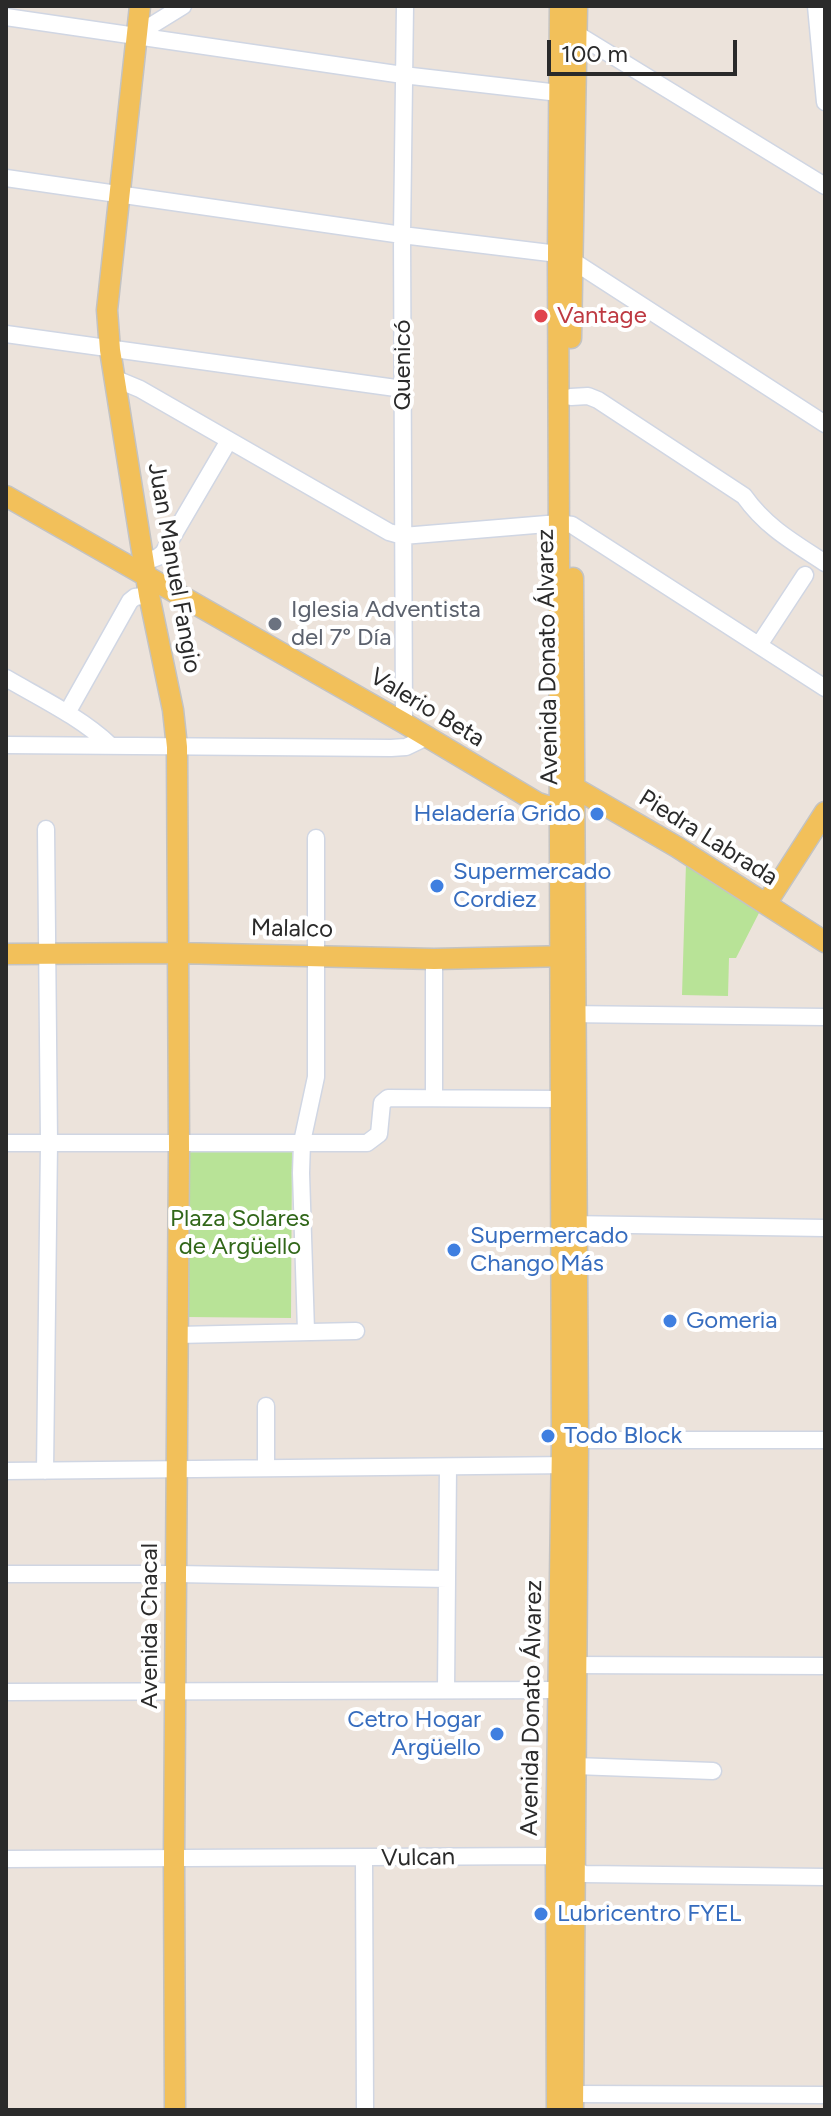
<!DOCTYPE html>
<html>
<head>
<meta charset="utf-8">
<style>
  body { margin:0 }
  #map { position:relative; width:831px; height:2116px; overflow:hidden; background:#ece3db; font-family:Figtree,sans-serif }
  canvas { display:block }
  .frame { position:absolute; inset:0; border:8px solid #2a2a2a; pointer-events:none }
  .scale { position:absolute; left:547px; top:40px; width:190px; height:36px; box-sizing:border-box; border:4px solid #2a2a2a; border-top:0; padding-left:10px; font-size:24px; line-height:28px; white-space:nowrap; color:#2a2a2a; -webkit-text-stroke:6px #fff; paint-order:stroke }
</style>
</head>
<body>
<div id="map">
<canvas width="831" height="2116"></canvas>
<div class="frame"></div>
<div class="scale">100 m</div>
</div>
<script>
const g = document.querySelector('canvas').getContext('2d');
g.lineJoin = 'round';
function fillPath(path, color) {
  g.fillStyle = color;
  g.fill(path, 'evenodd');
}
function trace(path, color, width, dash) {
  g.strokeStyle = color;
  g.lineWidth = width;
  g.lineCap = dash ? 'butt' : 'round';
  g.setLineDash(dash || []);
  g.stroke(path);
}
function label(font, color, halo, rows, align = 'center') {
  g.font = font + ' Figtree,sans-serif';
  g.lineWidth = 8;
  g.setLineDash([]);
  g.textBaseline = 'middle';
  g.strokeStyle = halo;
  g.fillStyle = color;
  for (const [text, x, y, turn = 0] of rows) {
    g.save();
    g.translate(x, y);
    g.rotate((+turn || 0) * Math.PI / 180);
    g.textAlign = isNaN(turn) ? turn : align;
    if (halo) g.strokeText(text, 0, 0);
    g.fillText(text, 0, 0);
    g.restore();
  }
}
fillPath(new Path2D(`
  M 686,863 L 760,911 L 736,958 L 729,958 L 728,996 L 682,995 Z
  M 189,1148 L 292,1148 L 291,1318 L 188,1317 Z`), '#b8e397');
const minor = new Path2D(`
  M 816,6 L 825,102
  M 6,17 L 403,75 L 559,93
  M 577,34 L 825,186
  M 136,35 L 183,6
  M 6,178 L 402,235 L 558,254 L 573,261 L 825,424
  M 6,334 L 403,389
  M 116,379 L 140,389 L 389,532 L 403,536 L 559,523 L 572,525 L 825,688
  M 571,397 L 588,396 L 598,400 L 744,496 C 766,527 793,542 825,563
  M 145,562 L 158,557 L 163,553 L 228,442
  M 759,645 L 805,575
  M 6,678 C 42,699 80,717 110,745
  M 67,713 L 130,601 L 135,597 L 149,595
  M 404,723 L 402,235 L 405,6
  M 6,745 L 391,748 L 406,747 L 427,737
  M 565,1014 L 825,1017
  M 434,1097 L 434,959
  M 6,1143 L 367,1143 L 379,1134 L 382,1103 L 388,1098 L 560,1099
  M 567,1224 L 825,1228
  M 306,1331 L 301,1173 L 302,1142 L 316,1077 L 316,838
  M 177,1335 L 356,1331
  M 567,1440 L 825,1440
  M 266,1467 L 266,1406
  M 6,1471 L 572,1465
  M 45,1471 L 49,1143 L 46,829
  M 6,1574 L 177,1574 L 447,1579
  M 567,1665 L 825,1666
  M 446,1690 L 448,1467
  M 6,1692 L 558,1690
  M 575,1766 L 713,1771
  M 6,1859 L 548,1856 L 584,1874 L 825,1877
  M 364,1859 L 365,2110
  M 573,2094 L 825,2095`);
const major = new Path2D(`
  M 140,6 L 107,310 L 110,350 L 149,595 L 173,710 L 177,747 L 179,1149 L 174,1858 L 175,2110
  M 571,338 L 577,6
  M 6,496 L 404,723 L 538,803 L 560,810 L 570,809
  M 573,578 L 578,1439 L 573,2110
  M 567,789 L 575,788 L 677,847 L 825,942
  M 766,904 L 825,812
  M 6,954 L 178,953 L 434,959 L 570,956
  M 557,2110 L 556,1858 L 562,1441 L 558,254 L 560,6`);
trace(minor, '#d0d6e3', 19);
trace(major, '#c3c3c3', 23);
trace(minor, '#fff', 16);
trace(major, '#f2c05a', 20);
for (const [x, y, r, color] of [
  [541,316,8,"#e0444e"],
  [275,624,8,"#6b7280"],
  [597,814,8,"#3f7fe0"],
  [437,886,8,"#3f7fe0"],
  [454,1250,8,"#3f7fe0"],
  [670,1321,8,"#3f7fe0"],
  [548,1436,8,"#3f7fe0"],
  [497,1734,8,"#3f7fe0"],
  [541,1914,8,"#3f7fe0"]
]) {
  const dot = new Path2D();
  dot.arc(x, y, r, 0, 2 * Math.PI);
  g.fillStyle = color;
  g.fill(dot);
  trace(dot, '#fff', 3);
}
label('24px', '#be3a42', '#fff', [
  ["Vantage",557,316]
], 'left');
label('24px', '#2a2a2a', '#fff', [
  ["Quenicó",403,365,-90],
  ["Juan Manuel Fangio",174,568,80],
  ["Avenida Donato Álvarez",548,657,-91],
  ["Valerio Beta",427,708,31],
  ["Piedra Labrada",708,838,32],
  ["Malalco",292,929,1],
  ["Avenida Chacal",150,1626,-90],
  ["Avenida Donato Álvarez",532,1708,-89],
  ["Vulcan",418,1858,-1]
]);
label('24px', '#5b616d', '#fff', [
  ["Iglesia Adventista",291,610],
  ["del 7° Día",291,638]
], 'left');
label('24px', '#366cbe', '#fff', [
  ["Heladería Grido",581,814,"right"],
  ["Supermercado",453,872],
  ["Cordiez",453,900],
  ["Supermercado",470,1236],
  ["Chango Más",470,1264],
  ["Gomeria",686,1321],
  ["Todo Block",564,1436],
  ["Cetro Hogar",481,1720,"right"],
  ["Argüello",481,1748,"right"],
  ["Lubricentro FYEL",557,1914]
], 'left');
label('24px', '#316719', '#fff', [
  ["Plaza Solares",240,1219],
  ["de Argüello",240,1247]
]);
</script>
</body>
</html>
